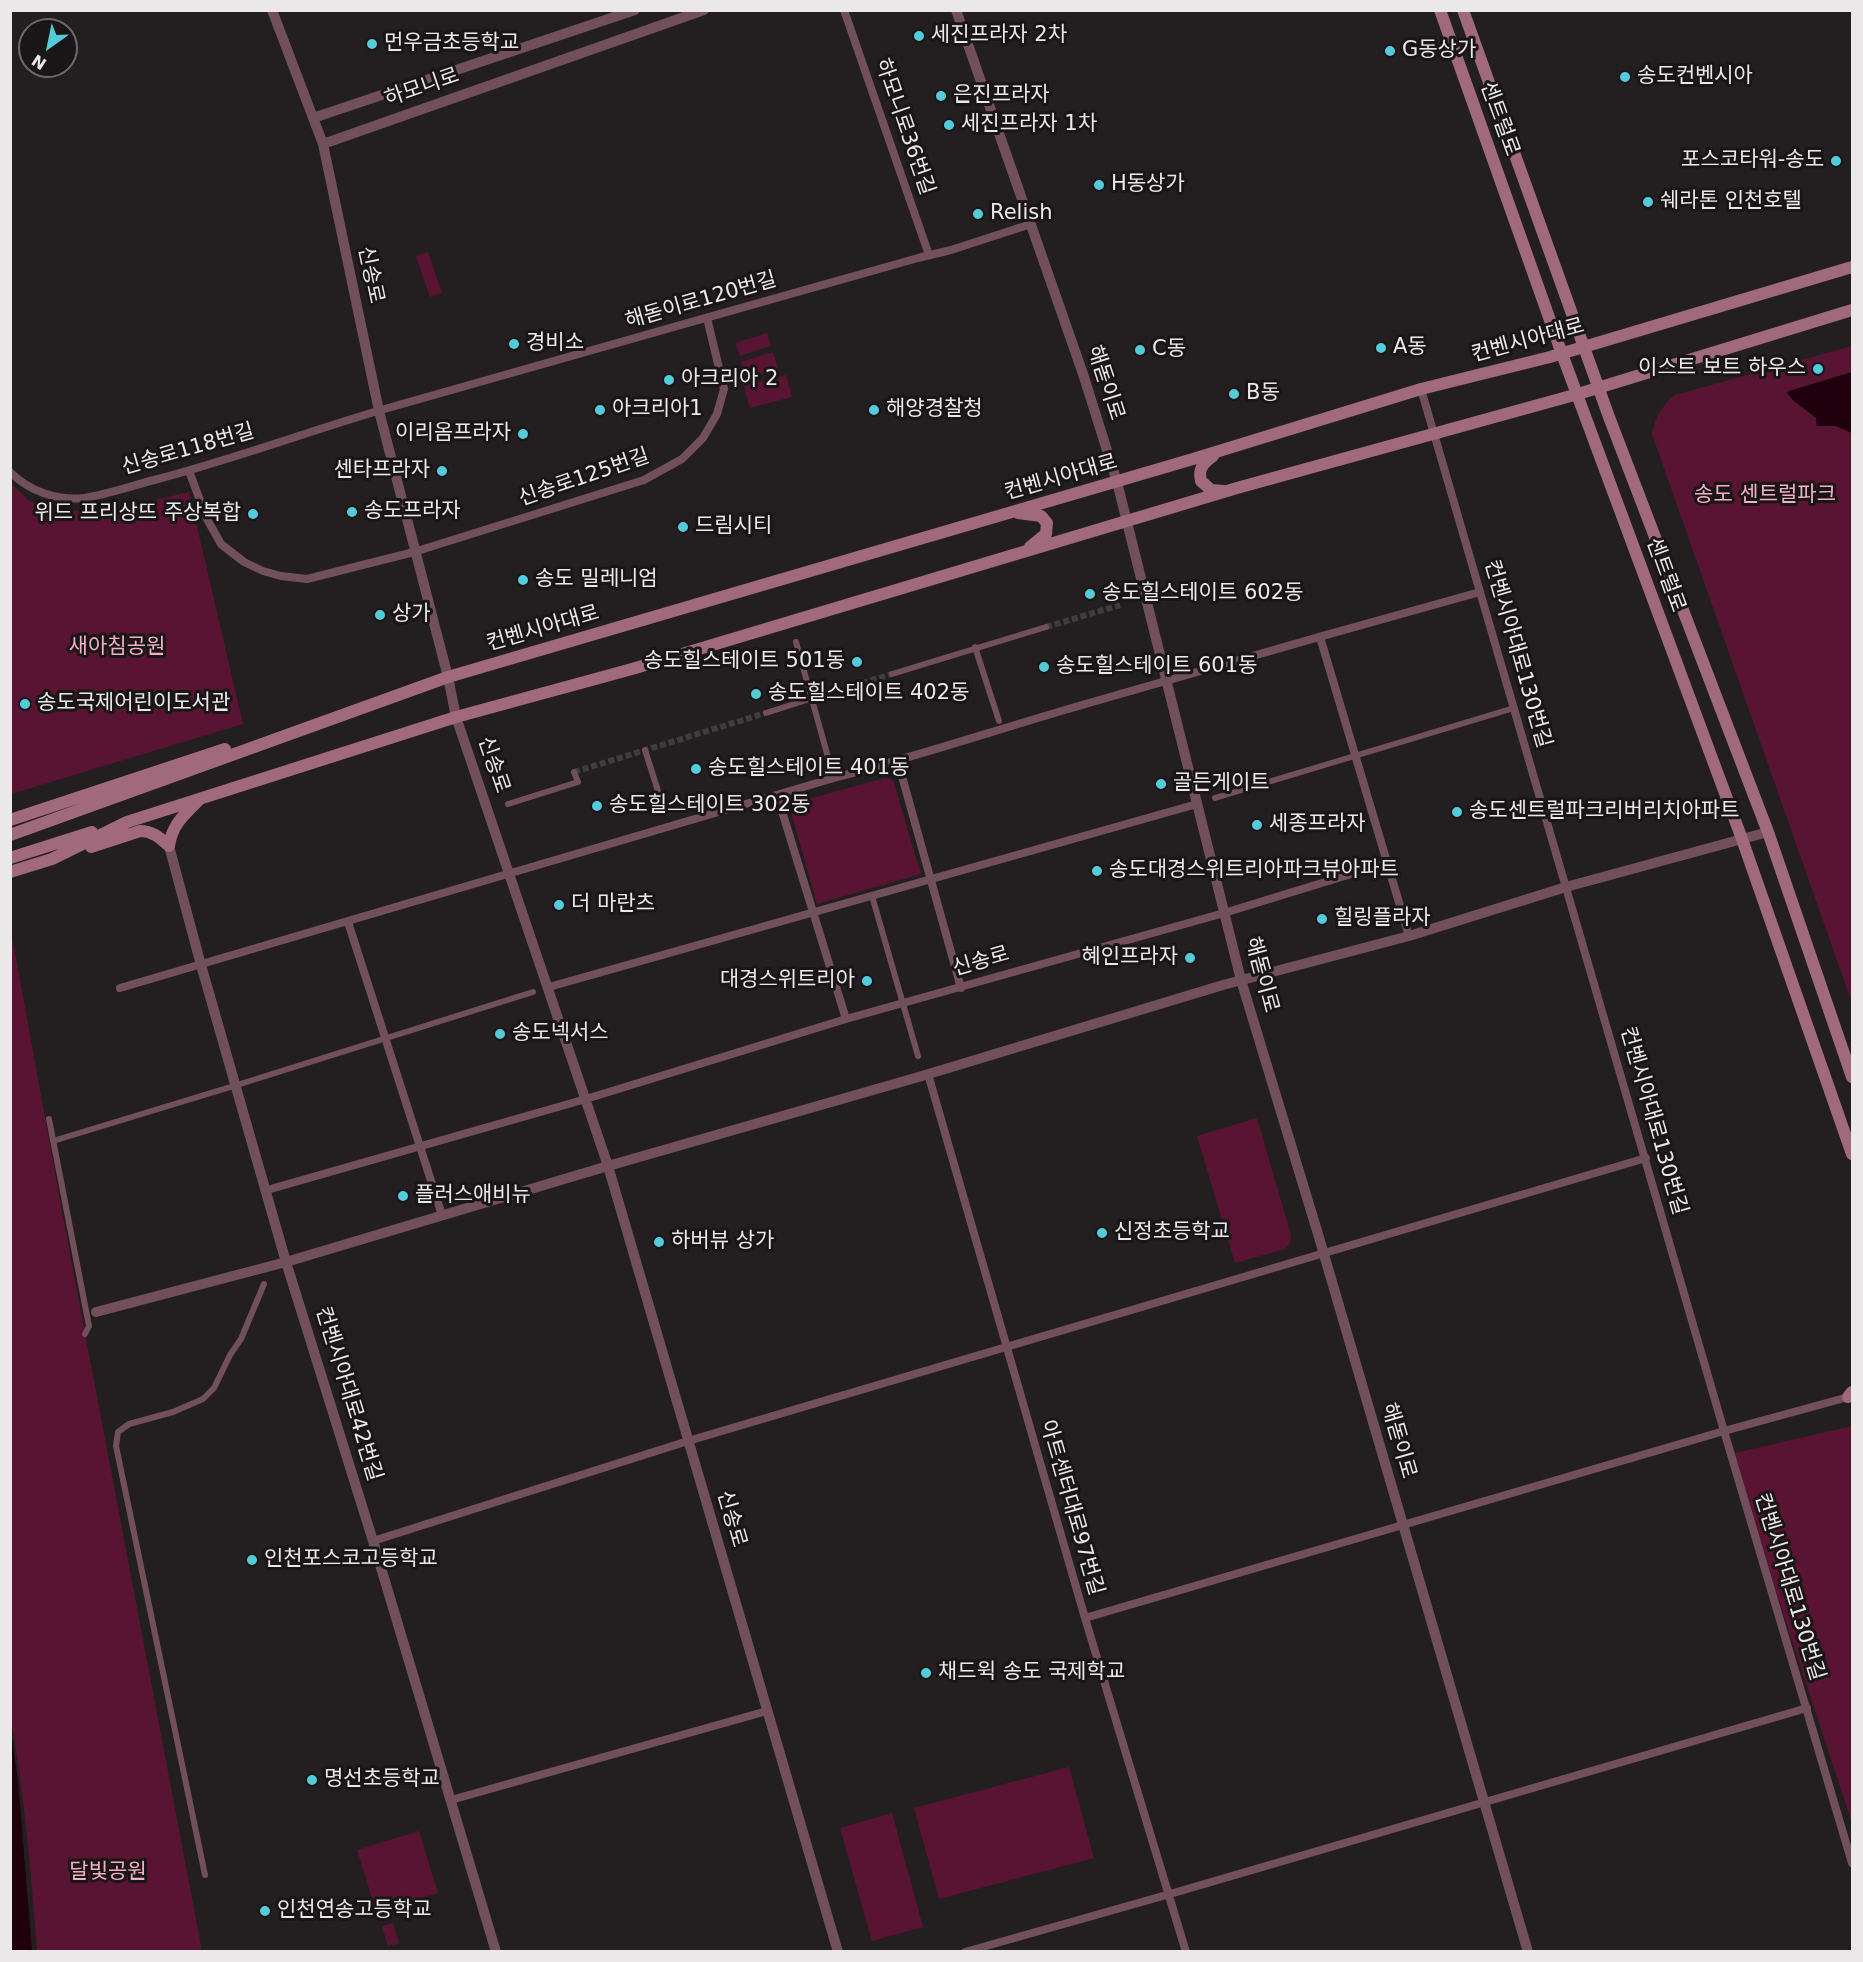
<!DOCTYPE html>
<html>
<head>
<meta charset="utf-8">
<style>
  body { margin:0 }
  #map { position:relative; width:1863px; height:1962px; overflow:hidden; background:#231f20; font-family:"DejaVu Sans",sans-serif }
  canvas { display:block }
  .frame { position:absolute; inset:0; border:12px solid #ebe8e9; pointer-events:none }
  .north { position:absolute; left:18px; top:18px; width:60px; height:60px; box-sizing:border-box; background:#1a1617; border:2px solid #6e6a6b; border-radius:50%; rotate:213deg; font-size:16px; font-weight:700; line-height:24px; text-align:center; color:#ebe8e9 }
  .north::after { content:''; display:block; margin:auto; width:21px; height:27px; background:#53cbdb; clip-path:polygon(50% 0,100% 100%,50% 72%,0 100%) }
</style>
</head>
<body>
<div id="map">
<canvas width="1863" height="1962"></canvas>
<div class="frame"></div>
<div class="north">N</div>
</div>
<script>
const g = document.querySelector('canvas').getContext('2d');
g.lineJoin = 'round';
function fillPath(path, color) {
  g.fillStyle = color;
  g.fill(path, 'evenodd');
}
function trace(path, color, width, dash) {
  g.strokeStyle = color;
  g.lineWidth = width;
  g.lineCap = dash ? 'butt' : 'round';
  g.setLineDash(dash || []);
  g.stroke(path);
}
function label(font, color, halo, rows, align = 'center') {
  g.font = font + ' "DejaVu Sans","Noto Sans KR",sans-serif';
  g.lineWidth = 6;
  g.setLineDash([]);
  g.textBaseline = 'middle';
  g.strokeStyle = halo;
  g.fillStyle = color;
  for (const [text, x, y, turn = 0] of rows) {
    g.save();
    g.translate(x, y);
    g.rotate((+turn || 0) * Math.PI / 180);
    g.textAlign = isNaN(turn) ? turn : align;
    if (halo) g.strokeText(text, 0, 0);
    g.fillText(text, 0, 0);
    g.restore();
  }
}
fillPath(new Path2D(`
  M 428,252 L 442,293 L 430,297 L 416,256 Z
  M 767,333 L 771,346 L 740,356 L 735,343 Z
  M 1852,346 L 1852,372 L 1787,393 L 1794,401 L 1817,418 L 1817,426 L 1836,426 L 1852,433 L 1852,1003 L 1652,434 C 1654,420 1664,402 1675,395 Z
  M 773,352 L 778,369 L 746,378 L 741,362 Z
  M 786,375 L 792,397 L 750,408 L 744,386 Z
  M 11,483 L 29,501 L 70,511 L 105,512 L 189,492 L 243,724 L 11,794 Z
  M 885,778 L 893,780 L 921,874 L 817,904 L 791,812 L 797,802 Z
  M 10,925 L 63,1217 L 202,1951 L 37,1951 C 31,1871 24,1792 10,1713 Z
  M 1257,1118 L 1291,1235 L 1290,1243 L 1285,1249 L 1235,1263 L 1197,1136 Z
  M 1852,1426 L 1852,1823 L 1731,1454 Z
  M 1069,1767 L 1094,1858 L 939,1899 L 914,1808 Z
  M 892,1813 L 923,1927 L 872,1941 L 840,1828 Z
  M 419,1831 L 438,1893 L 376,1911 L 357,1850 Z
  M 393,1923 L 399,1943 L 388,1946 L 382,1926 Z`), '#591433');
fillPath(new Path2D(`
  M 1852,372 L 1852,433 L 1836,426 L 1817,426 L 1816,418 L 1794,401 L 1787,393 L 1789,391 Z
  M 11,1732 L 18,1781 L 32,1951 L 11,1951 Z`), '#1f000c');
trace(new Path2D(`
  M 1046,627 L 1120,605
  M 819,696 L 892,674
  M 574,772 L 766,713`), '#413d3e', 6, [6, 3]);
trace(new Path2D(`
  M 796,642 L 831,768
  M 975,647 L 999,721
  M 892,674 L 1046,627
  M 766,713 L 819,696
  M 645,750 L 665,813
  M 1215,798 L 1514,708
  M 508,804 L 578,782 L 574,772
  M 872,896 L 918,1056
  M 49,1119 L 89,1326 L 85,1334
  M 53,1141 L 237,1085 L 533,992
  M 205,1875 L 116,1446 L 118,1432 L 129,1424 L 173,1412 L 203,1399 L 214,1388 L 230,1355 L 241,1339 L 264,1284`), '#72505b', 6);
trace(new Path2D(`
  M 844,10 L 929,255
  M 1421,389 L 1724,1431 L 1852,1863
  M 189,471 L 207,519 L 221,544 L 244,562 L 263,571 L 281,576 L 307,579 L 414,552 L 644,480 L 682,459 L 703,438 L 717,414 L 724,389 L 707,318
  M 10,472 C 29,491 57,501 84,498 C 109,494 134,485 158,479 C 233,459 307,432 381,410 C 560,358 739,309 918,258 L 951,250 L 1031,224
  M 1320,637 L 1409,936
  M 898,762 L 961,988
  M 777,795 L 846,1019
  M 348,922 L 442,1215
  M 549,987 L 1197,804
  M 120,988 L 834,778 C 918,756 999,729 1082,705 C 1215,666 1347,629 1480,592
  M 928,1074 L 1085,1618 L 1186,1952
  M 267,1190 L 586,1099 L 846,1019 L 1224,913 L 1387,863
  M 373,1541 L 688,1441 L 1646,1158
  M 1085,1618 L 1724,1431 L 1852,1396
  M 451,1800 L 767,1711
  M 965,1952 L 1170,1894 L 1807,1708`), '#72505b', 8);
trace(new Path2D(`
  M 272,10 L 323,144 L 379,411 L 448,677 L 456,717 L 608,1166 L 838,1952
  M 956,10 L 1083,374 L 1117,482 L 1241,980 L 1318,1234 L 1528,1952
  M 313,118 L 635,10
  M 323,144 L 704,10
  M 169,846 L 201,965 L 286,1262 L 373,1541 L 496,1952
  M 96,1312 L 286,1262 L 608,1166 L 922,1076 L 1223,985 L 1409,936 L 1566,887 L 1768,832`), '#72505b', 10);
trace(new Path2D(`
  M 1440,10 L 1562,354 L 1742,839 L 1852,1154
  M 1463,10 L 1609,417 L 1768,832 L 1852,1077
  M 1213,456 C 1203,463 1198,469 1201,481 L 1211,490 L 1224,491
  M 1018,513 L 1041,516 L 1047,523 L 1046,534 L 1030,547
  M 10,820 L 225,749
  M 10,835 L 448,677 L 1193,459 L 1421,389 L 1550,357 L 1852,267
  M 169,846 C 172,824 185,814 200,799
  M 91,847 L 140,831 C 153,831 160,838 169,846
  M 10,858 L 92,832
  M 10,872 L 52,859 L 127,822 L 456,717 L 632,669 L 1237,488 L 1578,394 L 1852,310
  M 1848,1397 L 1852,1392`), '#a1697c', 12);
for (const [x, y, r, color] of [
  [919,36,6,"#53cbdb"],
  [372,44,6,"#53cbdb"],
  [1390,51,6,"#53cbdb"],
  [1625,77,6,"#53cbdb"],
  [941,96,6,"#53cbdb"],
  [949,125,6,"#53cbdb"],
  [1836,161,6,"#53cbdb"],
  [1099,185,6,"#53cbdb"],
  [1648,202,6,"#53cbdb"],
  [978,214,6,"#53cbdb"],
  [514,344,6,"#53cbdb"],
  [1381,348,6,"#53cbdb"],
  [1140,350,6,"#53cbdb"],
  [1818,369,6,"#53cbdb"],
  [669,380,6,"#53cbdb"],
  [1234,394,6,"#53cbdb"],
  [600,410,6,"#53cbdb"],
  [874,410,6,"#53cbdb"],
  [523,434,6,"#53cbdb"],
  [442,471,6,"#53cbdb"],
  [352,512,6,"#53cbdb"],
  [253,514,6,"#53cbdb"],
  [683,527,6,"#53cbdb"],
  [523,580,6,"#53cbdb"],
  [1090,594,6,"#53cbdb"],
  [380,615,6,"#53cbdb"],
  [857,662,6,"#53cbdb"],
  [1044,667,6,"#53cbdb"],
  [756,694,6,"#53cbdb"],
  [25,704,6,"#53cbdb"],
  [696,769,6,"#53cbdb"],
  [1161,784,6,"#53cbdb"],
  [597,806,6,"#53cbdb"],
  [1457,812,6,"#53cbdb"],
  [1257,825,6,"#53cbdb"],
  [1097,871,6,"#53cbdb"],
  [559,905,6,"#53cbdb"],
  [1322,919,6,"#53cbdb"],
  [1190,958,6,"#53cbdb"],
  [867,981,6,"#53cbdb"],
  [500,1034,6,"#53cbdb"],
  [403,1196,6,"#53cbdb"],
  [1102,1233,6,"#53cbdb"],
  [659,1242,6,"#53cbdb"],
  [252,1560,6,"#53cbdb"],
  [926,1673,6,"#53cbdb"],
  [312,1780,6,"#53cbdb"],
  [265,1911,6,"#53cbdb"]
]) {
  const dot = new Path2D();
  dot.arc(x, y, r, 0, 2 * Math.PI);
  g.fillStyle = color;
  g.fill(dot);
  trace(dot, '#1a1617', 2);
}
label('21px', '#ebe8e9', '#1a1617', [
  ["세진프라자 2차",931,36],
  ["먼우금초등학교",384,44],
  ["G동상가",1402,51],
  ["송도컨벤시아",1637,77],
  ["은진프라자",953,96],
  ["세진프라자 1차",961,125],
  ["포스코타워-송도",1824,161,"right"],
  ["H동상가",1111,185],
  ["쉐라톤 인천호텔",1660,202],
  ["Relish",990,214],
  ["경비소",526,344],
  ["A동",1393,348],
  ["C동",1152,350],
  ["이스트 보트 하우스",1806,369,"right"],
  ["아크리아 2",681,380],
  ["B동",1246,394],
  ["아크리아1",612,410],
  ["해양경찰청",886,410],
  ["이리옴프라자",511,434,"right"],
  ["센타프라자",430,471,"right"],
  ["송도프라자",364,512],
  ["위드 프리상뜨 주상복합",241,514,"right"],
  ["드림시티",695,527],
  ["송도 밀레니엄",535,580],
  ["송도힐스테이트 602동",1102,594],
  ["상가",392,615],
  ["송도힐스테이트 501동",845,662,"right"],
  ["송도힐스테이트 601동",1056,667],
  ["송도힐스테이트 402동",768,694],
  ["송도국제어린이도서관",37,704],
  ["송도힐스테이트 401동",708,769],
  ["골든게이트",1173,784],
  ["송도힐스테이트 302동",609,806],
  ["송도센트럴파크리버리치아파트",1469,812],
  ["세종프라자",1269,825],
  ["송도대경스위트리아파크뷰아파트",1109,871],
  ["더 마란츠",571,905],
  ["힐링플라자",1334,919],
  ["혜인프라자",1178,958,"right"],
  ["대경스위트리아",855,981,"right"],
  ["송도넥서스",512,1034],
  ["플러스애비뉴",415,1196],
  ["신정초등학교",1114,1233],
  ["하버뷰 상가",671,1242],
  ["인천포스코고등학교",264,1560],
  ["채드윅 송도 국제학교",938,1673],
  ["명선초등학교",324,1780],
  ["인천연송고등학교",277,1911]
], 'left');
label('21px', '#ebe8e9', '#1a1617', [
  ["하모니로",422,88,-19],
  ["센트럴로",1499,119,70],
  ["하모니로36번길",904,127,71],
  ["신송로",370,275,78],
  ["해돋이로120번길",701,301,-16],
  ["컨벤시아대로",1528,341,-15],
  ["해돋이로",1105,383,72],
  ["신송로118번길",188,450,-16],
  ["신송로125번길",584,478,-19],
  ["컨벤시아대로",1061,478,-16],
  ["센트럴로",1665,575,70],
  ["컨벤시아대로",543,629,-16],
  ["컨벤시아대로130번길",1517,654,74],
  ["신송로",493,765,71],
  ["신송로",981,962,-16],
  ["해돋이로",1261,975,75],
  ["컨벤시아대로130번길",1653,1121,74],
  ["컨벤시아대로42번길",348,1394,73],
  ["해돋이로",1398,1441,74],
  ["아트센터대로97번길",1071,1508,74],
  ["신송로",731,1519,74],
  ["컨벤시아대로130번길",1789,1587,73]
]);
label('21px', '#f2aec5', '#1a1617', [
  ["송도 센트럴파크",1765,496],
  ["새아침공원",117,648],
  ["달빛공원",108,1873]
]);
</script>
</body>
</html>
